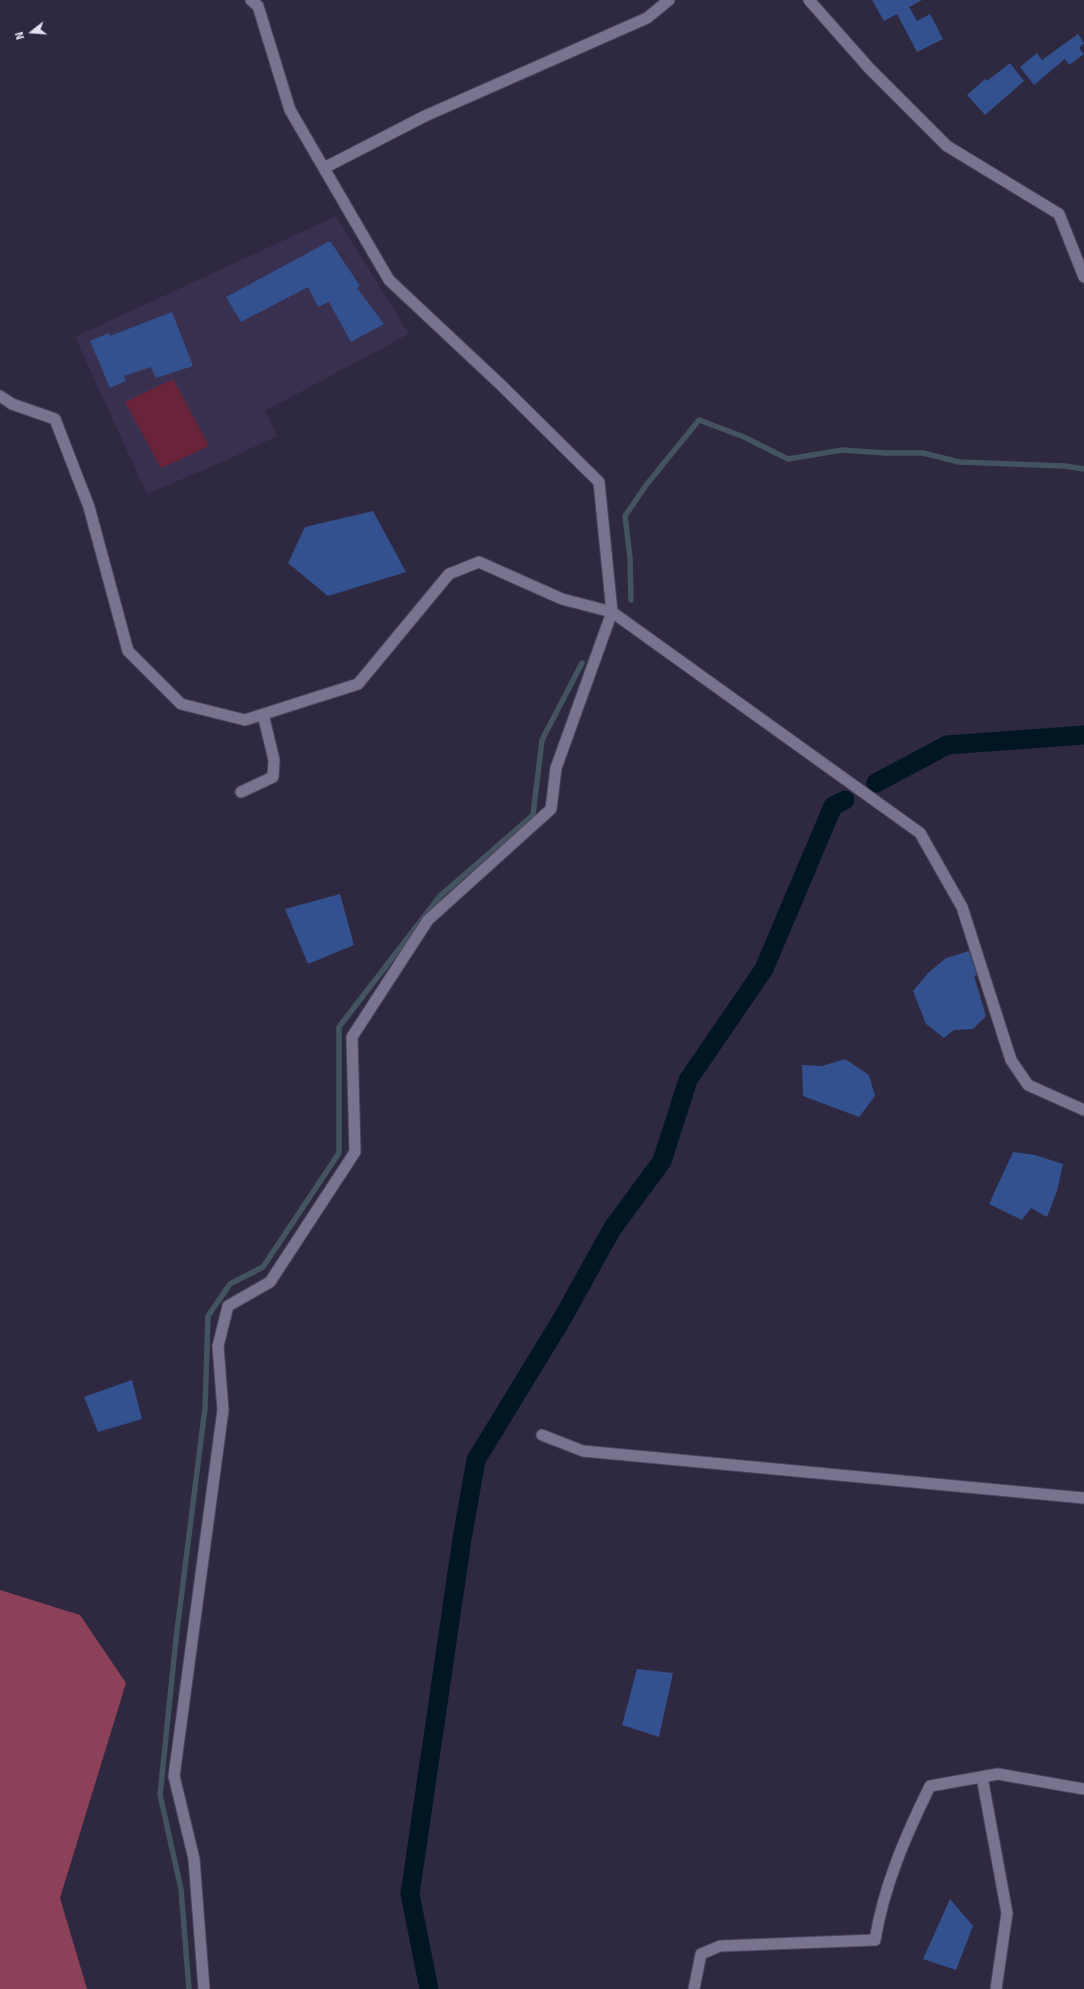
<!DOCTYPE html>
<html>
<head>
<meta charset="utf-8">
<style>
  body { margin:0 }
  #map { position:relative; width:1084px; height:1989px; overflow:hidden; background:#2f2841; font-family:Signika,sans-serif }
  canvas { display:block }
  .north { position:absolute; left:12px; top:12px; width:40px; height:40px; -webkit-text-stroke:3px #2f2841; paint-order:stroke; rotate:253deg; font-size:11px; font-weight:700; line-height:16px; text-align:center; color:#e1deee }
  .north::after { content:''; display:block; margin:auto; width:14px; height:18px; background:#e1deee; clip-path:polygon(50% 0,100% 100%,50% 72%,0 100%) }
</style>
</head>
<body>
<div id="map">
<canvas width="1084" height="1989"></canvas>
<div class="north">N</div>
</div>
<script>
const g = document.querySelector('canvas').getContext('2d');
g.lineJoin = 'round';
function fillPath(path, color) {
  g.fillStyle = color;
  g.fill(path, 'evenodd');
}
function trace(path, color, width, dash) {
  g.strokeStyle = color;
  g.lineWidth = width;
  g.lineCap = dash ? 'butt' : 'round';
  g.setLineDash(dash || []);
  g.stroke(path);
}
fillPath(new Path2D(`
  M 336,216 L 409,334 L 265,411 L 277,436 L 229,459 L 147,494 L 75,337 Z`), '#39304f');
fillPath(new Path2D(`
  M 173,379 L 209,446 L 161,468 L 125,402 Z`), '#69243a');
fillPath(new Path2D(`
  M 0,1590 L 80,1615 L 126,1683 L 60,1898 L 87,1989 L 0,1989 Z`), '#8d4158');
trace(new Path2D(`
  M 631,600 L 630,558 L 625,516 L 647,484 L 699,420 L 744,437 L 788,459 L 842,450 L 886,453 L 923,453 L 959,462 L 1065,466 L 1084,469
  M 189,1989 L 181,1889 L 160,1795 L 176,1639 L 205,1408 L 208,1316 L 230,1284 L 263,1267 L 339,1153 L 339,1027 L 440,896 L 533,815 L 542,740 L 582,663`), '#445360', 5.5);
trace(new Path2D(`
  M 876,783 L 947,745 L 1084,735
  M 429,1989 L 410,1894 L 462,1539 L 476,1460 L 562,1319 L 612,1229 L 662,1161 L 688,1080 L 764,969 L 833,806 L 845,800`), '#001723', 19);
fillPath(new Path2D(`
  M 872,0 L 922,0 L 909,7 L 917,21 L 930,14 L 943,39 L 917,52 L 897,14 L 884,21 Z
  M 1078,34 L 1084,43 L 1079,48 L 1084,54 L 1069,65 L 1065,59 L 1034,85 L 1020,67 L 1037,53 L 1042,60 Z
  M 1010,63 L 1024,81 L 985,115 L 967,95 L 985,79 L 987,81 Z
  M 330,241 L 360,286 L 357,288 L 384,324 L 351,342 L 329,302 L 318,307 L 308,287 L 241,322 L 226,297 Z
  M 172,312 L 193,366 L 156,378 L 151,367 L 124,376 L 126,381 L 110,388 L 90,341 L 109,333 L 110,336 Z
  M 373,511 L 406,572 L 328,596 L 288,563 L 305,527 Z
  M 340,894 L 354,945 L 308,964 L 285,909 Z
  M 969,951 L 977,975 L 974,976 L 986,1016 L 973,1029 L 954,1030 L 944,1038 L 926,1024 L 913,991 L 928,973 L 946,958 Z
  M 845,1059 L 869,1075 L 875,1096 L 859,1117 L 803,1096 L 802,1065 L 822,1066 Z
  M 1013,1152 L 1035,1155 L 1063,1164 L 1057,1191 L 1047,1217 L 1031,1208 L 1022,1220 L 989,1204 Z
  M 132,1380 L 142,1419 L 98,1432 L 84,1397 Z
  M 637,1669 L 673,1673 L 659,1737 L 622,1725 Z
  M 950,1899 L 973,1926 L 956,1970 L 923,1959 Z`), '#32518e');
const minor = new Path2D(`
  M 809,0 L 869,68 L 947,146 L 1059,214 L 1084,277
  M 324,168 L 425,116 L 647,18 L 669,0
  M 0,396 L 12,404 L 55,419 L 89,507 L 128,651 L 181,704 L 245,720 L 358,684 L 449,574 L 479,562 L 562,599 L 612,612 L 920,833 L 962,907 L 1011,1060 L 1028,1085 L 1084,1110
  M 241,792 L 273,777 L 274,760 L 263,714
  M 542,1435 L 583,1451 L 1084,1498
  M 982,1777 L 1007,1913 L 996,1989
  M 204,1989 L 194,1859 L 174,1776 L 223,1410 L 218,1346 L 228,1306 L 270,1282 L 355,1152 L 352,1037 L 428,920 L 551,809 L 556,768 L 612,612 L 599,482 L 501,385 L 389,280 L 290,110 L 258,6 L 251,0
  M 694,1989 L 701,1954 L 720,1946 L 875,1940 C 884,1885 906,1835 930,1786 L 998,1774 L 1084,1789`);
trace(minor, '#4c465b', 13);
trace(minor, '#7a7390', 11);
</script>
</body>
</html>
